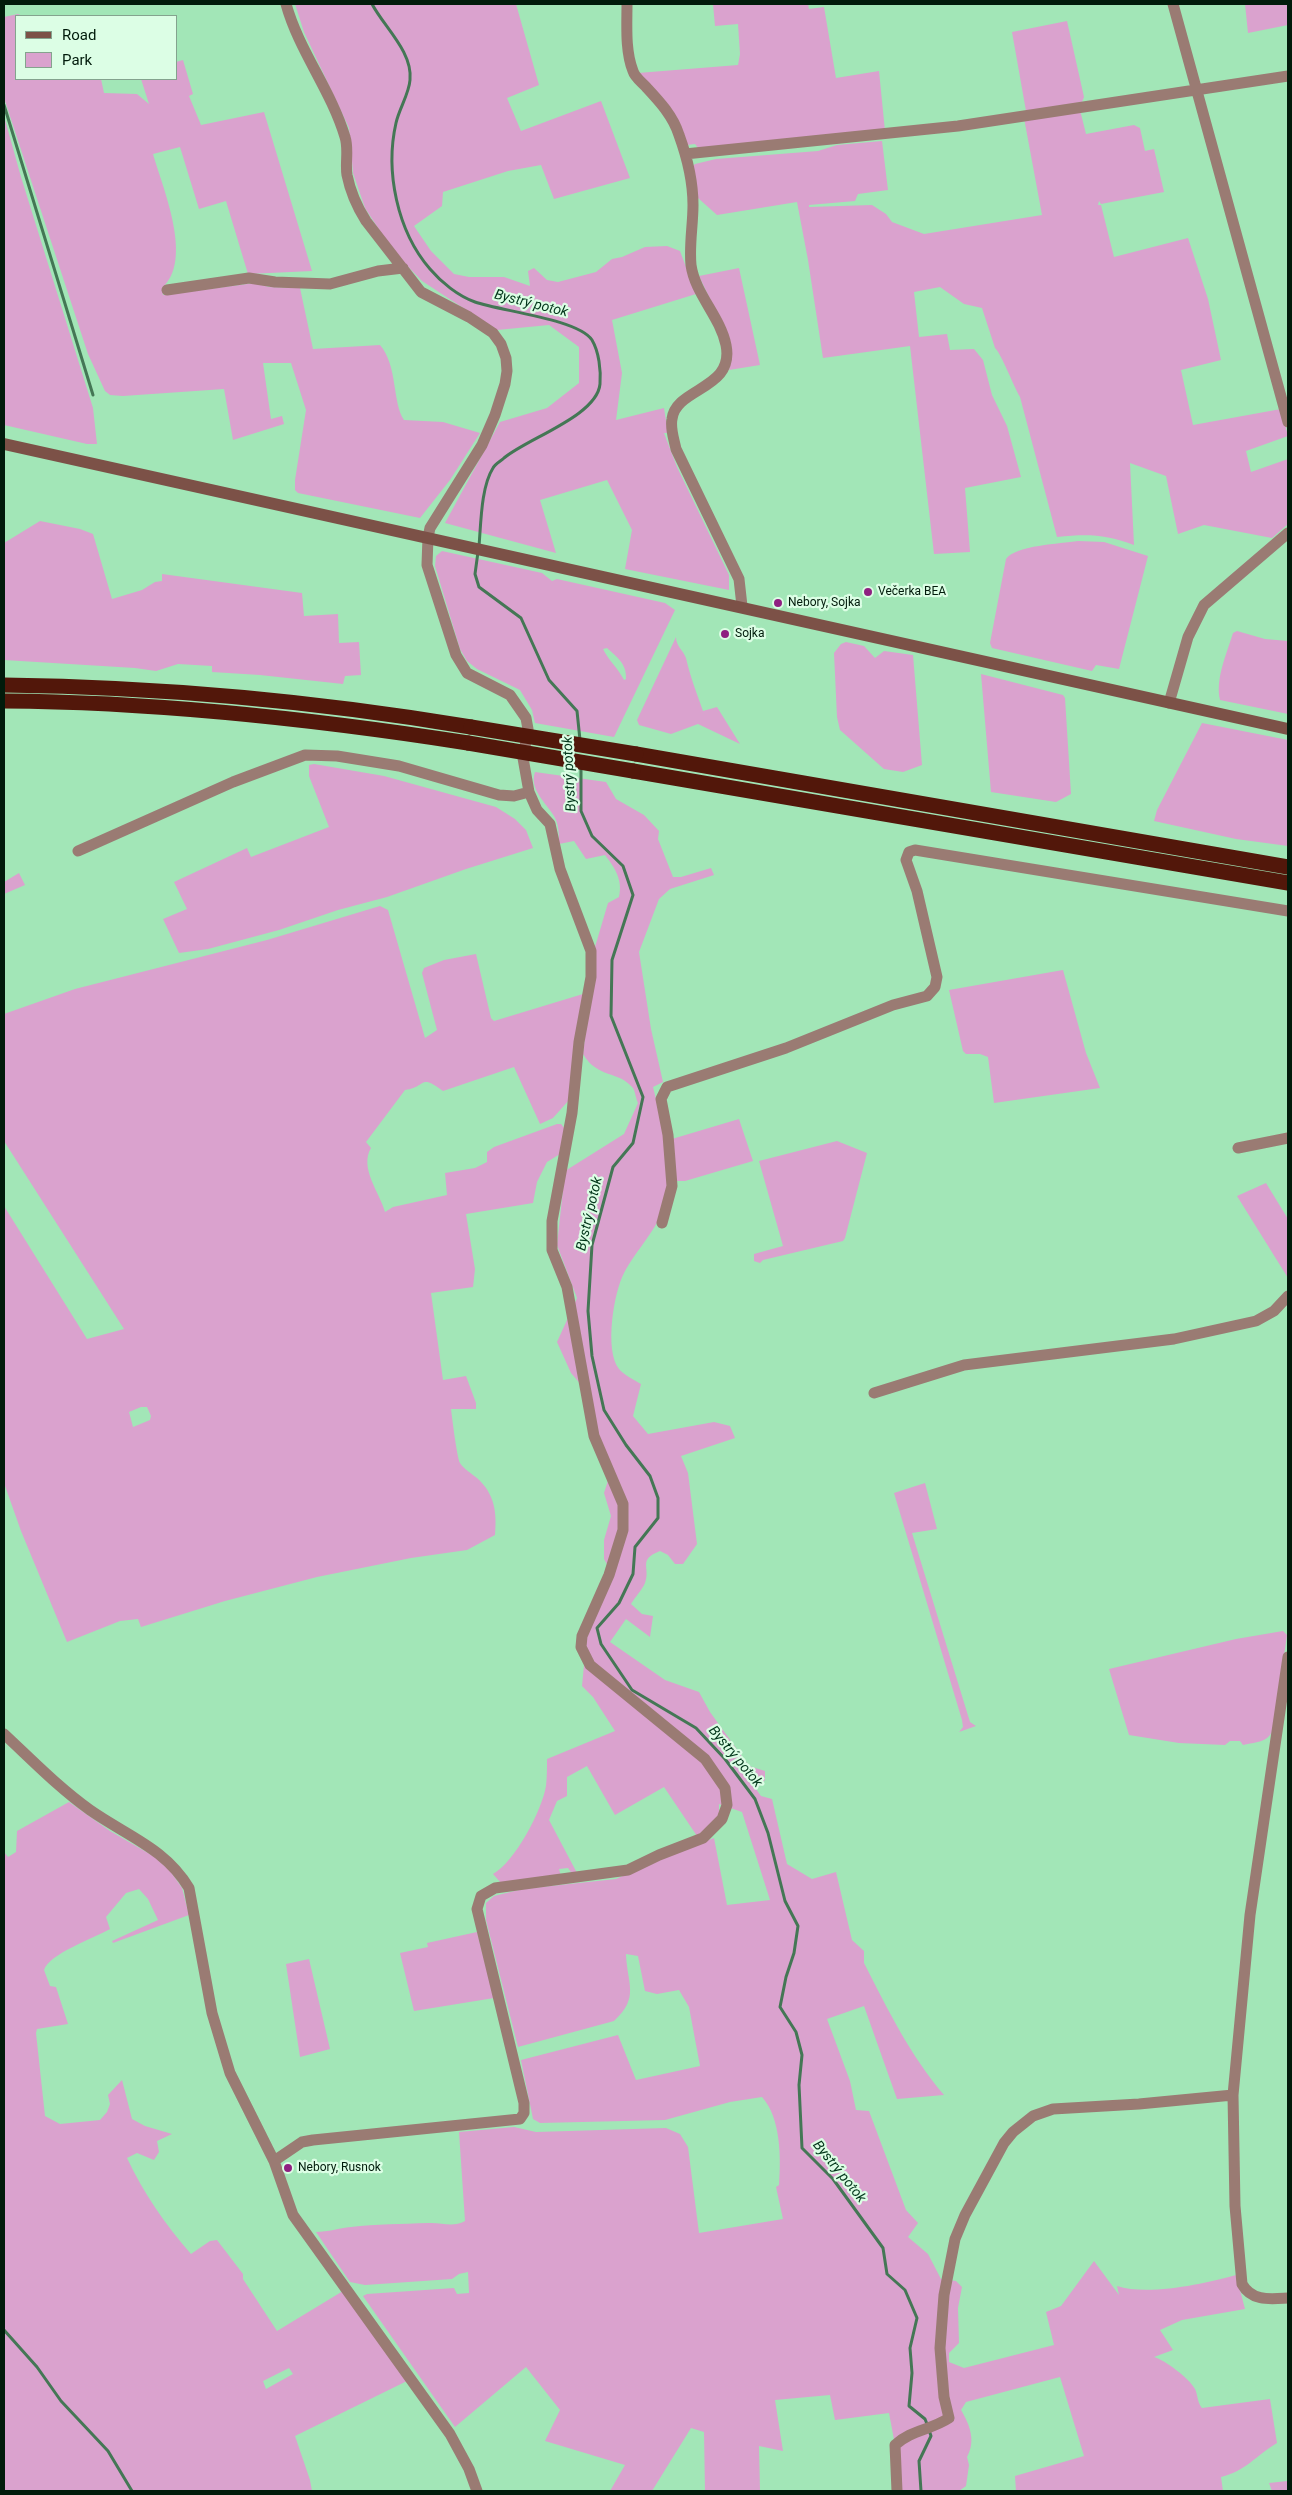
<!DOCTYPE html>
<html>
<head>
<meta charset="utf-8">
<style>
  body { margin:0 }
  #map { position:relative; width:1292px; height:2495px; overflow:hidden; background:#a2e6b7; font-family:Roboto,sans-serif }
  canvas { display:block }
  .frame { position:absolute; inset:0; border:5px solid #011b0b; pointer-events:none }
  .legend { position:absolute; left:15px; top:15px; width:162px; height:65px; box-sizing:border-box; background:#dcfee5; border:1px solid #84a38e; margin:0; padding:6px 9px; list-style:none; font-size:15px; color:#011b0b }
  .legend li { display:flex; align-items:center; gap:10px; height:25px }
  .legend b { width:25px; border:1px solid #84a38e }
</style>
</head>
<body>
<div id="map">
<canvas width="1292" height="2495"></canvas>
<div class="frame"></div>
<ul class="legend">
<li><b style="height:6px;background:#7c5147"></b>Road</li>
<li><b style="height:14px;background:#daa2ce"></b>Park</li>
</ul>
</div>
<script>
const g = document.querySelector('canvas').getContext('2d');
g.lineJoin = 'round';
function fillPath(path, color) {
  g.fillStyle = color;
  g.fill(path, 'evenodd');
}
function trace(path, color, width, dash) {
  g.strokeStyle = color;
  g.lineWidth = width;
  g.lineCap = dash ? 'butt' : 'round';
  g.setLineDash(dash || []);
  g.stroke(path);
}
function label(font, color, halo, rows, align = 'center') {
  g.font = font + ' Roboto,sans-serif';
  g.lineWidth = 4.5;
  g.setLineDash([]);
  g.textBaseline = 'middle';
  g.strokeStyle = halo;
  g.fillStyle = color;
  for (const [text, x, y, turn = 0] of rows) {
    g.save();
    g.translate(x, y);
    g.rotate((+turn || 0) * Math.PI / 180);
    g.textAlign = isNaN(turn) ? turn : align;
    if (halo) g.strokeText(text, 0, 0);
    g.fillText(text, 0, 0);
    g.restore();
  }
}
fillPath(new Path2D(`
  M 295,4 L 516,4 L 539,85 L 507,98 L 521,131 L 601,101 L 630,178 L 554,199 L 541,165 L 508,171 L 443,192 L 442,206 L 414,226 L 431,251 L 454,274 L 469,277 L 504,277 L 530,286 L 528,271 L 534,268 L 547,280 L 558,282 L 596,272 L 612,259 L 622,257 L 645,247 L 667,246 L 680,251 L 696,294 L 612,320 L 622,373 L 616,420 L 664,408 L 668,433 L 664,433 L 677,467 L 729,575 L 729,590 L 625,569 L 632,530 L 607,480 L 540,500 L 556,553 L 445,523 L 500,422 L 547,408 L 579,383 L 579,347 L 549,325 L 497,330 L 422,281 L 393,251 L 365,208 L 353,173 L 349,128 L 304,32 Z
  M 713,4 L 808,4 L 809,9 L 824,7 L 836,78 L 879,71 L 885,131 L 831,136 L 807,136 L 804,138 L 699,149 L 695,144 L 687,145 L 638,73 L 738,65 L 740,54 L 738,24 L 715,26 Z
  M 1245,4 L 1288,4 L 1288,25 L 1248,33 Z
  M 18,14 L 22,16 L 16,16 L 16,79 L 101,79 L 104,93 L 137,94 L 149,104 L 141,79 L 176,79 L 176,62 L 183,60 L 193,94 L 189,96 L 201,125 L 264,112 L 312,271 L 248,274 L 226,201 L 199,209 L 180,147 L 153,154 C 163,189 194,260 162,288 L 163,295 L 255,283 L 269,287 L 300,288 L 313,349 L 380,345 C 398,366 392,402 404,420 L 443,422 L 480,433 L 450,480 L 420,518 L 298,493 L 295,490 L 295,480 L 306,410 L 291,363 L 263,363 L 271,419 L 282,416 L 284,424 L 233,440 L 224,389 L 123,396 L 110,395 L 105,391 L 88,354 L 4,98 L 4,17 Z
  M 1067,21 L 1084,97 L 1082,102 L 1026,111 L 1012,32 Z
  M 1080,110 L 1086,134 L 1134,125 L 1140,128 L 1145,151 L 1154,149 L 1164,192 L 1101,204 L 1099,201 L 1098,205 L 1101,205 L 1114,257 L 1188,238 L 1208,299 L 1221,360 L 1181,370 L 1193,425 L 1281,409 L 1288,436 L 1246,451 L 1251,472 L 1288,459 L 1288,524 L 1272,538 L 1204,525 L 1178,534 L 1166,476 L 1130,463 L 1134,545 C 1105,534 1087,534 1057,537 L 1020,397 C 1013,385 1002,355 995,348 L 982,308 L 964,304 L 940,287 L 914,292 L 919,337 L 947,334 L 950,350 L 974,349 L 983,360 L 992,395 L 1007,426 L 1021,477 L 965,488 L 970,552 L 934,554 L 910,346 L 823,358 L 808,260 L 797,202 L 717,215 L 698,198 L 692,167 L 695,164 L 716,159 L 818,151 L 837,145 L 882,141 L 888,190 L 858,194 L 855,201 L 809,205 L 809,207 L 872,205 L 886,214 L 892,222 L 924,234 L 1042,215 L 1024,118 Z
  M 4,116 L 21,177 L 93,408 L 97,444 L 87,444 L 4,425 Z
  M 739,268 L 760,365 L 729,370 L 732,352 L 730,341 L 699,276 Z
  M 40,521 L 80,529 L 93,534 L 112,599 L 142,590 L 155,582 L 162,581 L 162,574 L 302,593 L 304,616 L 338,614 L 339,643 L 359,642 L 361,675 L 345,676 L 343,684 L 260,675 L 212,672 L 212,666 L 178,664 L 156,671 L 135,668 L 4,660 L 4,543 Z
  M 1078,541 L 1104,542 L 1148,556 L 1119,669 L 1096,665 L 1092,671 L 992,648 L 990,643 L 1006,559 C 1016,545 1060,544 1078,541 Z
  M 442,551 L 542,573 L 552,581 L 557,579 L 665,603 L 675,610 L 614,737 L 535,723 L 532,710 L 520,690 L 477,669 L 467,661 L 460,649 L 435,566 L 436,556 ZM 607,648 C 617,657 627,664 626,679 L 624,680 C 618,668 609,661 603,649 Z
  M 1237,631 L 1265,639 L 1288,641 L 1288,714 L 1220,700 C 1215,679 1227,653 1233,633 Z
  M 676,637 C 676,646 683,650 686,658 C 690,676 697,694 703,711 L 717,707 L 740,744 L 698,724 L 671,734 L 639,725 L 637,720 Z
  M 846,642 L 864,646 L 875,658 L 884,651 L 913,655 L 922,765 L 903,772 L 884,769 L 840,730 L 837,717 L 834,653 L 841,644 Z
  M 981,674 L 1063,695 L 1065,698 L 1071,794 L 1056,802 L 991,792 Z
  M 1202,723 L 1288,740 L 1288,846 L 1236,839 L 1154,821 L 1157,810 Z
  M 314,764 L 384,776 L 496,807 L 515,819 L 526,830 L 533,848 L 466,869 L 387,897 L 338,910 L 279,930 L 208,949 L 179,953 L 163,919 L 187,909 L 174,882 L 247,848 L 251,857 L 329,827 L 309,776 L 309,765 Z
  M 535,772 L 606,782 L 616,799 L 644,815 L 659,831 L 658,839 L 673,877 L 681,877 L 711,868 L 714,875 L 670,889 L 659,899 L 639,952 L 651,1029 L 663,1082 L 653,1087 C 661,1119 673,1171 665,1204 C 658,1229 636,1250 624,1273 C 614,1292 604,1350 619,1369 C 624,1375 634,1380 641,1384 L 633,1416 L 648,1434 L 714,1422 L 730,1426 L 735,1438 L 681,1456 L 688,1473 L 697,1544 L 683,1564 L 675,1564 L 668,1555 L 660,1551 C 637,1560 651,1567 645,1583 C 642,1590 635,1597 631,1604 L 642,1614 L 653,1616 L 650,1637 L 626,1619 L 610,1642 L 665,1680 L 699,1692 L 710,1712 L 749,1766 L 765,1771 L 765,1780 L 756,1789 L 761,1796 L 772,1799 L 787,1864 L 812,1879 L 836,1872 L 852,1940 L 864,1951 L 864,1963 C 888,2010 910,2055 944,2095 L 897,2099 L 864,2006 L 827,2019 L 850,2081 L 856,2110 L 869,2111 L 906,2210 L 918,2223 L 908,2237 L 928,2254 L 941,2279 L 956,2281 L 962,2287 L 958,2308 L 959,2343 L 949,2353 L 949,2362 L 964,2368 L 1054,2345 L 1046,2312 L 1061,2306 L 1094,2261 L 1119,2295 L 1117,2286 C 1147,2296 1205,2284 1236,2275 L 1245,2309 L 1182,2320 L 1160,2330 L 1173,2350 L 1154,2357 C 1165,2360 1190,2379 1195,2389 C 1198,2395 1197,2402 1202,2408 L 1270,2399 L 1277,2443 C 1255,2456 1246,2471 1221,2477 L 1223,2491 L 1016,2491 L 1015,2476 L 1084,2456 L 1060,2377 L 966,2402 L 961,2410 C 970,2425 976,2441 967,2457 L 969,2465 L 966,2486 L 959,2491 L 901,2491 L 899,2466 L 889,2413 L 835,2420 L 830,2395 L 775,2400 L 783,2451 L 759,2446 L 760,2491 L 705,2491 L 704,2432 L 691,2428 L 652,2491 L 610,2491 L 625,2465 L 545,2441 L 560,2410 L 526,2367 L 455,2427 L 363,2296 L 367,2294 L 454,2288 L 457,2294 L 469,2293 L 468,2272 L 459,2274 L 452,2279 L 365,2285 L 350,2282 L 316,2232 C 328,2232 339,2228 351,2227 C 376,2224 402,2224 428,2223 C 442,2222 452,2228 465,2221 L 459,2132 L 514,2127 L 536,2132 L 666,2128 L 680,2134 L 688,2147 L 699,2233 L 783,2219 L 776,2187 L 779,2185 C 781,2158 781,2118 762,2097 L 730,2102 L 665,2120 L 540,2123 L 533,2119 L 521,2060 L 618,2035 L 636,2080 L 700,2066 L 689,2007 L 679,1990 L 657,1994 L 645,1991 L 638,1956 L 626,1954 C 627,1984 640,1997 614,2021 L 518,2047 L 486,1920 L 486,1903 L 494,1896 L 523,1889 L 616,1879 L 661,1858 L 714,1838 L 727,1905 L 770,1900 L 742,1812 L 719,1804 L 719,1817 L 697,1836 L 664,1787 L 615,1815 L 587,1766 L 567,1777 L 567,1796 L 557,1801 L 549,1820 L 577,1873 L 573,1875 L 568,1868 L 559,1869 L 561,1876 L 502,1884 L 493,1874 C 515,1862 542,1810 546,1786 C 547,1777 547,1767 547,1759 L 615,1731 L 593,1697 L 582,1686 L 587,1634 L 613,1575 L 604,1559 L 604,1540 L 611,1516 L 604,1493 L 612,1468 L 597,1435 L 589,1394 L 571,1373 L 557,1342 L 577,1298 L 557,1245 L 565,1171 L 624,1134 L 638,1103 C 636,1099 635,1091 633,1088 C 618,1070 598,1079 583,1054 L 595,947 L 608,903 L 619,897 C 623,880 615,868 605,855 L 586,859 L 574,841 L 559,844 C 559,835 559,824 554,816 C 546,803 529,789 535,772 Z
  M 19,873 L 25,885 L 4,894 L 4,882 Z
  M 380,906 L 388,910 L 425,1038 L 437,1030 L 422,973 L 424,968 L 444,960 L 476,954 L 491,1018 L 494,1021 L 583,994 L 569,1100 L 553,1118 L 540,1124 L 514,1067 L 443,1091 C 419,1073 427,1087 405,1090 L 366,1142 L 371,1148 C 359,1168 380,1193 385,1212 L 393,1207 L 447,1195 L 445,1173 L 475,1168 L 487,1162 L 487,1152 L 494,1147 L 557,1124 L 561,1124 L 566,1130 L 560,1154 L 547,1162 L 537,1182 L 533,1203 L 466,1214 L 475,1269 L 473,1287 L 431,1293 L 443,1380 L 466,1376 L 476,1403 L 476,1409 L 451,1409 C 452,1417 457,1458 460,1463 C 463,1468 472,1474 477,1478 C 495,1494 497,1513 495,1535 L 467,1550 L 411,1558 L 317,1577 L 225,1601 L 141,1627 L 138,1619 L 120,1621 L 67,1642 L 21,1531 L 4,1483 L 4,1206 L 87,1339 L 124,1329 L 4,1141 L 4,1014 L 75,989 L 267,940 ZM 141,1407 L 147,1407 L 151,1416 L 150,1420 L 133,1427 L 129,1412 Z
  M 1063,970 L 1086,1053 L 1100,1088 L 994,1103 L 988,1057 L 980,1054 L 966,1054 L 963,1051 L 949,990 Z
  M 739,1119 L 753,1161 L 685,1181 L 676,1181 L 672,1139 Z
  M 837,1141 L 867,1153 L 845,1238 L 843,1241 L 763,1260 L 760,1263 L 754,1261 L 754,1254 L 783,1246 L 759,1161 Z
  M 1266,1183 L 1288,1219 L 1288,1278 L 1237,1196 Z
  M 925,1483 L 937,1529 L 912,1533 L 970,1722 L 976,1726 L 959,1732 L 963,1727 L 962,1720 L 894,1493 Z
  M 1283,1631 L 1287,1635 L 1273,1730 C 1267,1743 1256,1742 1243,1745 L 1240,1741 L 1230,1741 L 1225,1745 L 1179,1743 L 1129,1735 L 1109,1669 L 1236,1639 Z
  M 69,1802 L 110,1831 L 155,1857 L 171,1872 L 182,1888 L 189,1915 L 113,1943 L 112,1941 L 158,1920 L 148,1899 L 139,1889 L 126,1893 L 106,1917 L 110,1929 C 94,1938 49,1954 44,1970 L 50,1986 L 56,1987 L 68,2024 L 37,2029 L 36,2033 L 45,2116 L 60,2124 L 100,2120 L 107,2112 L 110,2104 L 108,2095 L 122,2080 L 132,2119 L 145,2126 L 172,2134 L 157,2141 L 159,2152 L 154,2160 L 137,2153 L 127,2158 C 144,2194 165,2224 191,2254 L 210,2241 L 217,2240 L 243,2274 L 243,2279 L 277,2331 L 343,2291 L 407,2381 L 295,2436 L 310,2480 L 312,2491 L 4,2491 L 4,1852 L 8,1857 L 16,1852 L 17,1831 ZM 289,2368 L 293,2374 L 266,2389 L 263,2381 Z
  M 477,1932 L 494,1998 L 414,2011 L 400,1953 L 428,1947 L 427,1943 Z
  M 309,1959 L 330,2049 L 300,2057 L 286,1964 Z
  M 1287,2481 L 1288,2491 L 1272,2491 L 1269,2483 Z`), '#daa2ce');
trace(new Path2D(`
  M 372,4 C 384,27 413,52 410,80 C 409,94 399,109 396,123 C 385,171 397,231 430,269 C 441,282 458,296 475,302 C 500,311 578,319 592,340 C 599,352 601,370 600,384 C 597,416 528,438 504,458 C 501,461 495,464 493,468 C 481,487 481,523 479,546
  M 4,105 L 93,395
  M 478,552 L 475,574 L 479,587 L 521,618 L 549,680 L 577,711 L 580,740
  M 581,766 L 581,811 L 592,836 L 623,866 L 633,895 L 612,960 L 611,1016 L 643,1097 L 633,1143 L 613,1167 L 592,1245 L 588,1311 L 592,1356 L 604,1410 L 626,1445 L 650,1476 L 658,1498 L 658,1518 L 635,1547 L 633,1574 L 619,1603 L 597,1628 L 601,1644 L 632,1690 L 696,1728 L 725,1759 L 755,1799 L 768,1833 L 785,1901 L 798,1926 L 794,1953 L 786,1977 L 780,2007 L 796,2032 L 802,2055 L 799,2085 L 802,2148 L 833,2179 L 883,2248 L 887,2274 L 905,2290 L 917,2318 L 910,2348 L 912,2373 L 909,2406 L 925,2419 L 927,2424
  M 4,2330 L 37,2367 L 61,2401 L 108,2451 L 132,2491
  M 921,2491 L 919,2461 L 931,2436 L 929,2430`), '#475', 3);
trace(new Path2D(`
  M 627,4 C 627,25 625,51 633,71 C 635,78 643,83 647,88 C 660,102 673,116 679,135 C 687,157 693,181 693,205 C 693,225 689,245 691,265 C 695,294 720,316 726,345 C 735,390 676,387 672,419 C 670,429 674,439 676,449 L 739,579 L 742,606
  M 1173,4 L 1288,422
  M 685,154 L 958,126 L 1288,76
  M 167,290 L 249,278 L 275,282 L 330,284 L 378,271 L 403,268
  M 1169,703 L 1188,637 L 1204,605 L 1288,533
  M 78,851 L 233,782 L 305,755 L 337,756 L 399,766 L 499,795 L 514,796 L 529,792
  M 1238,1148 L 1288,1138
  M 662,1223 L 672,1186 L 668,1135 L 661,1099 L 667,1087 L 786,1048 L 893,1005 L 927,996 L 935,987 L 937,977 L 917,891 L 906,860 L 909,852 L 915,850 L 1288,911
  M 874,1393 L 964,1365 L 1174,1339 L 1256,1321 L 1274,1311 L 1288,1296
  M 1288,1657 L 1250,1915 L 1233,2095 L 1235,2206 L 1242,2284 C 1252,2302 1271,2299 1288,2298
  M 4,1734 C 32,1760 59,1788 90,1810 C 127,1836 165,1848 189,1888 L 212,2013 L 230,2073 L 274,2161 L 293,2215 L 450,2434 L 469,2469 L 477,2491
  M 274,2161 L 302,2142 L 313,2140 L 520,2119 L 524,2113 L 524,2103 L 477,1909 L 481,1896 L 495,1888 L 628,1870 L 659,1855 L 703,1838 L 722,1819 L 727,1805 L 725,1788 L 705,1759 L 590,1665 L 581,1647 L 582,1636 L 609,1575 L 623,1530 L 623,1504 L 594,1436 L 567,1287 L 552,1250 L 552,1221 L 572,1113 L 579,1042 L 591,977 L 591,951 L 560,869 L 550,824 L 537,810 L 529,792 L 523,758 L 528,729 L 526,718 L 510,695 L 467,673 L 456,655 L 427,565 L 428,537 L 430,528 L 482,445 L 495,415 L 505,384 L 507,371 L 506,358 L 501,344 L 493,333 L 469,317 L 421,292 L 366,221 C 357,207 350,190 347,175 C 345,163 349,149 345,137 C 331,90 299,51 286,4
  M 897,2491 L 895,2445 C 911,2430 931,2430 949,2418 L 944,2397 L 940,2348 L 944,2295 L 955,2239 L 965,2215 L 1004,2143 L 1013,2132 L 1033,2116 L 1053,2109 L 1139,2104 L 1233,2095`), '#9a7b73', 11);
trace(new Path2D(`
  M 4,444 L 1288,729`), '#7c5147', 12);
trace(new Path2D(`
  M 4,685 C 161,687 316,701 471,727
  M 4,701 C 160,702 314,719 468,743
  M 636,754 L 1288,867
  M 633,771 L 1288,883`), '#52170a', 15);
trace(new Path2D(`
  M 471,727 L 636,754
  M 468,743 L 633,771`), '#52170a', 15);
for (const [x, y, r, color] of [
  [868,592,5,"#8f2081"],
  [778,603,5,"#8f2081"],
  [725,634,5,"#8f2081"],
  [288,2168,5,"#8f2081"]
]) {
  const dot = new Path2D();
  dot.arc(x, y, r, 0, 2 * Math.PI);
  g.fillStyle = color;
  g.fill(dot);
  trace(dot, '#dcfee5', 2);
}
label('12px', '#011b0b', '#dcfee5', [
  ["Večerka BEA",878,592],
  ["Nebory, Sojka",788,603],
  ["Sojka",735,634],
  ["Nebory, Rusnok",298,2168]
], 'left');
label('italic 14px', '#02361a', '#dcfee5', [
  ["Bystrý potok",531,304,14],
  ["Bystrý potok",570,774,-93],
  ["Bystrý potok",590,1214,-77],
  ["Bystrý potok",735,1757,50],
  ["Bystrý potok",839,2172,51]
]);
</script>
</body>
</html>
